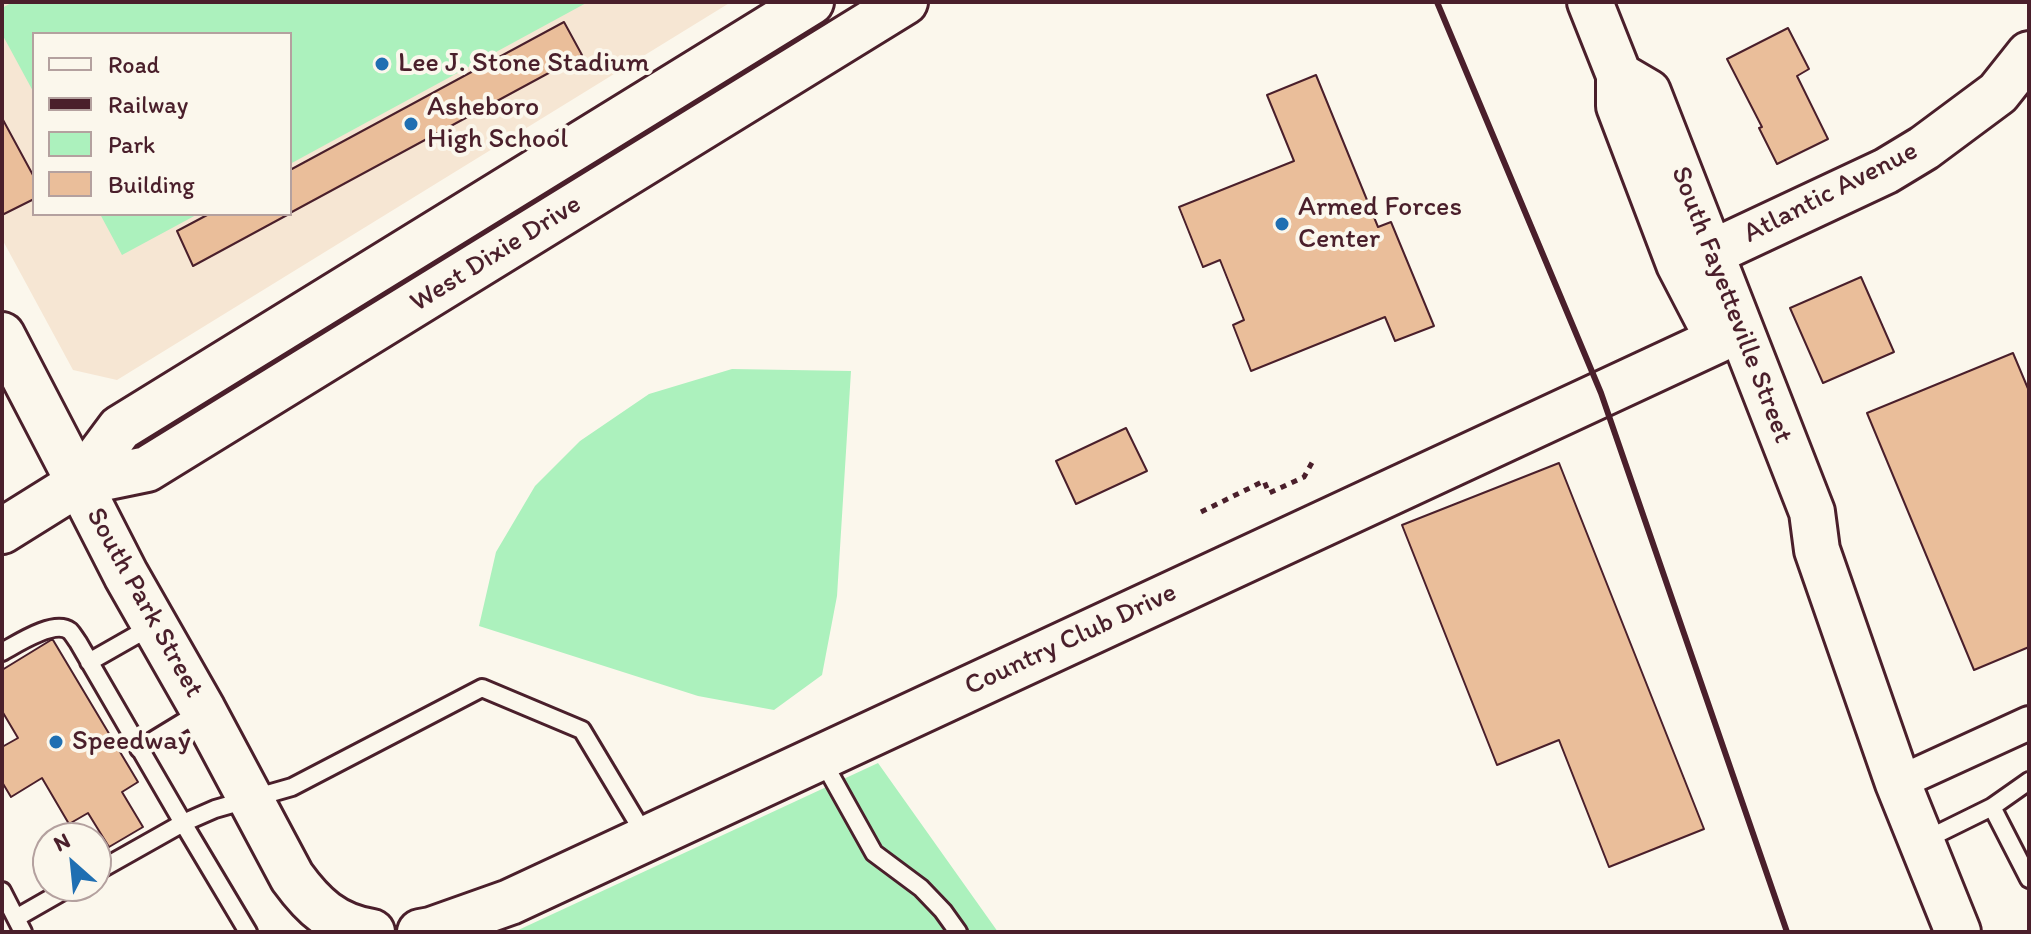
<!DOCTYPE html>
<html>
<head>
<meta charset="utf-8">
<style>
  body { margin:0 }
  #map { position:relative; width:2031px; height:934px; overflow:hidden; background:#fbf7ec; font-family:Itim,sans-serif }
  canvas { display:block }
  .frame { position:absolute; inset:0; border:4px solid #4a1f2b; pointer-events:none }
  .legend { position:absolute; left:32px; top:32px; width:260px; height:184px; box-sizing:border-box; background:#fbf7ec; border:2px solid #b4a19f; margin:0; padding:10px 14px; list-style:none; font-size:24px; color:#4a1f2b }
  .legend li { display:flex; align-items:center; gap:16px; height:40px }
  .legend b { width:40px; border:2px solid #b4a19f }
  .north { position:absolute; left:32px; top:822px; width:80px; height:80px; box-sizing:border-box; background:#fbf7ec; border:2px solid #b4a19f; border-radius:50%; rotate:333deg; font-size:22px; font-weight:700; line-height:32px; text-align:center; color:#4a1f2b }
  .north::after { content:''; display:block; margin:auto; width:28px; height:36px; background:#1f6fb2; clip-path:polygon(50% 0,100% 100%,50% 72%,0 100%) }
</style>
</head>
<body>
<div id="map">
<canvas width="2031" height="934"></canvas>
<div class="frame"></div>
<ul class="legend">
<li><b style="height:10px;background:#fbf7ec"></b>Road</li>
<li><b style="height:10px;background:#4a1f2b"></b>Railway</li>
<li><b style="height:22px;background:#acf1bd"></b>Park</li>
<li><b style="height:22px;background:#eabe9a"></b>Building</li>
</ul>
<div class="north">N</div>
</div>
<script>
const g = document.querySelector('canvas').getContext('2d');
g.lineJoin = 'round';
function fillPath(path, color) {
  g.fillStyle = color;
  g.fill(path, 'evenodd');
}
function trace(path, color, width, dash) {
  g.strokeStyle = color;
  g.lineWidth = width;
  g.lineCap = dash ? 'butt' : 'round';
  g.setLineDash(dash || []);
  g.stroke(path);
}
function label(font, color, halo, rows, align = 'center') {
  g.font = font + ' Itim,sans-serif';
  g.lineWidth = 8;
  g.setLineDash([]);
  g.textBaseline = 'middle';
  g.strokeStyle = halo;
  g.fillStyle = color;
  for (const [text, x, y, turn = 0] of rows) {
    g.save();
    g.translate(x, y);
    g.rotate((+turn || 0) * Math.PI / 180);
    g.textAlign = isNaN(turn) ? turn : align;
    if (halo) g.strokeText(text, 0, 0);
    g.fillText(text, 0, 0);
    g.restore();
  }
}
fillPath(new Path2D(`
  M 2,2 L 731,2 L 117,380 L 73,370 L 2,239 ZM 34,34 L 290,34 L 290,214 L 34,214 Z`), '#f6e6d3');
fillPath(new Path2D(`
  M 13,2 L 588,2 L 290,164 L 290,34 L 34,34 L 34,93 L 2,34 L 2,8 Z
  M 100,214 L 198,214 L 122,255 Z
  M 732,369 L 851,371 L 837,596 L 822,675 L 774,710 L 698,696 L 479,626 L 496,552 L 535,486 L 580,441 L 649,394 Z
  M 878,763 L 998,932 L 514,932 Z`), '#acf1bd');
const building = new Path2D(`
  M 564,22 L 582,55 L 290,213 L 290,170 Z
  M 1788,28 L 1809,69 L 1797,76 L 1828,139 L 1777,164 L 1759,128 L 1762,127 L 1727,59 Z
  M 1316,75 L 1378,227 L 1391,222 L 1434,326 L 1395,341 L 1385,317 L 1251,371 L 1233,325 L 1244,320 L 1220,260 L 1203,267 L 1179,207 L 1294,161 L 1267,95 Z
  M 2,118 L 34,177 L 34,199 L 2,215 Z
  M 209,214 L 289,214 L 193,266 L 177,231 Z
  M 1861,277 L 1894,352 L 1823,383 L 1790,308 Z
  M 2013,353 L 2029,391 L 2029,647 L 1974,670 L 1867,413 Z
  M 1126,428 L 1147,471 L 1076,504 L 1056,461 Z
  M 1559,463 L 1704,829 L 1609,867 L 1559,740 L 1497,765 L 1402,525 Z
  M 51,640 L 53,640 L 138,782 L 122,792 L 143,827 L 109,847 L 88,813 L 69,824 L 42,778 L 11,797 L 2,782 L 2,747 L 18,738 L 2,711 L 2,670 Z`);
fillPath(building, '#eabe9a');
trace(building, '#4a1f2b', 2);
const lane = new Path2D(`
  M 2,652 C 17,644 54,619 70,631 C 73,634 75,638 78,642 L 183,823 L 96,872
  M 89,662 L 154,625
  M 139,749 L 203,710
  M 821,758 L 874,853 L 921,888 L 943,911 L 958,932
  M 1992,807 L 2029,879
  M 1923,841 L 1992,807 L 2029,781
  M 2,891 L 23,932
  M 16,918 L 72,886
  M 248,932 L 183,823 L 215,809 L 292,787 L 482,688 L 582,730 L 646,837`);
const street = new Path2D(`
  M 1898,783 L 2029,723`);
const secondary = new Path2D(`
  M 2,335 L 79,483`);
const primary = new Path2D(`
  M 1590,2 L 1619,75 L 1619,106 L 1679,264 L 1718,339
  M 1619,75 L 1648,92 L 1812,512 L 1817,550 L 1898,783 L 1958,932
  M 1711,253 L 1886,171 L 1924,148 L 1998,93 L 2029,54
  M 79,483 L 120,428 L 811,2
  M 79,483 L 126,575 L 203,710 L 292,877 C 313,906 334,926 372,932
  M 2,531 L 79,483 L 147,469 L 905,2
  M 420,932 L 431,930 L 510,902 L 1718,340`);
trace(lane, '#4a1f2b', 22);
trace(street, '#4a1f2b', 38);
trace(secondary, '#4a1f2b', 50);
trace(primary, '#4a1f2b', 50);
trace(new Path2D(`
  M 1201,512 L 1264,481 L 1269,493 L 1304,477 L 1314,459`), '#4a1f2b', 5, [6, 6]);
trace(lane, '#fbf7ec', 16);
trace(street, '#fbf7ec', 32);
trace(secondary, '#fbf7ec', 44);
trace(primary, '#fbf7ec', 44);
trace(new Path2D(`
  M 1437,2 L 1601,393 L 1787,932`), '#4a1f2b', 6);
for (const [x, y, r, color] of [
  [382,64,8,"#1f6fb2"],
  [411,124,8,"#1f6fb2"],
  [1282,224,8,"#1f6fb2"],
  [56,742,8,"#1f6fb2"]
]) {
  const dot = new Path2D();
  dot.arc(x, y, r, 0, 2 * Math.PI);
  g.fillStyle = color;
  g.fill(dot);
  trace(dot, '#fbf7ec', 3);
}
label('28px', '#4a1f2b', '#fbf7ec', [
  ["Lee J. Stone Stadium",398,64],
  ["Asheboro",427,108],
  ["High School",427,140],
  ["Armed Forces",1298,208],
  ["Center",1298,240],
  ["Speedway",72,742]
], 'left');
label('28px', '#4a1f2b', '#fbf7ec', [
  ["Atlantic Avenue",1831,193,-27],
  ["West Dixie Drive",496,254,-32],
  ["South Fayetteville Street",1731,305,69],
  ["South Park Street",144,603,61],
  ["Country Club Drive",1071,640,-25]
]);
</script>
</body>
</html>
